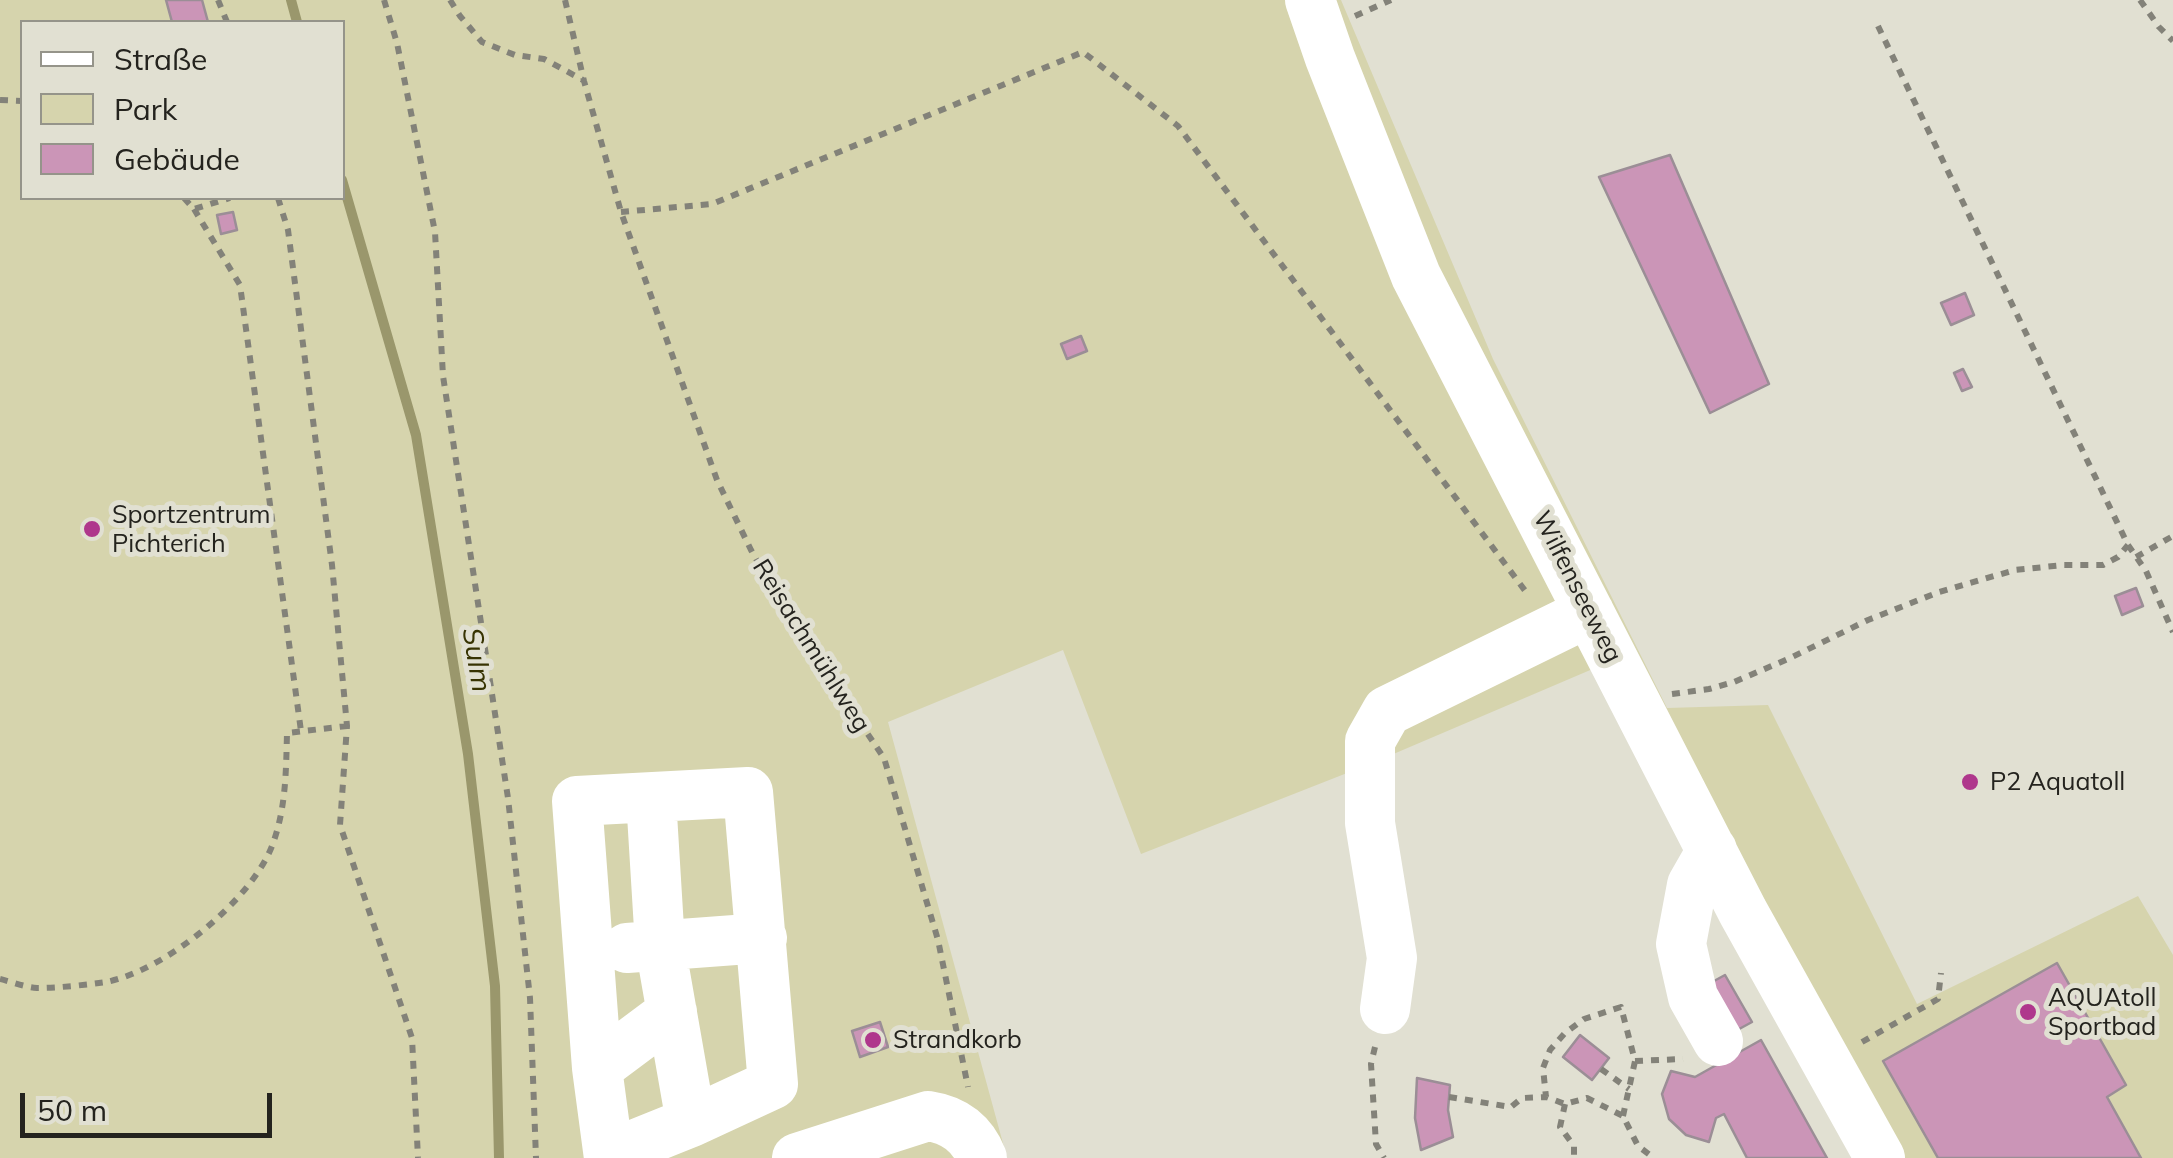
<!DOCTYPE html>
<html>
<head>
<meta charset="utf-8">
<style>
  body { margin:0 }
  #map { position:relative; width:2173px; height:1158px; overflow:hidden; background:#e1e0d2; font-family:Mulish,sans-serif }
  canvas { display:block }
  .legend { position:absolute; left:20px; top:20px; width:325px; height:180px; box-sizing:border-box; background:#e1e0d2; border:2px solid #95948a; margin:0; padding:12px 18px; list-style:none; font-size:30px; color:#24231e }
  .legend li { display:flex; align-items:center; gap:20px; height:50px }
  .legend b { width:50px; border:2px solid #95948a }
  .scale { position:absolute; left:20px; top:1093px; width:252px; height:45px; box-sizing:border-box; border:5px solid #24231e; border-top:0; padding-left:12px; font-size:30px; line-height:35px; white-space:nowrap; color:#24231e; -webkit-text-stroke:8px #e1e0d2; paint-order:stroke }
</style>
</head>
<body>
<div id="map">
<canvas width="2173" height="1158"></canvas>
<ul class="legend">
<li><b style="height:12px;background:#fff"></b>Straße</li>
<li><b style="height:28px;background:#d6d4ad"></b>Park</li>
<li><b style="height:28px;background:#cb95b7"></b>Gebäude</li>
</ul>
<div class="scale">50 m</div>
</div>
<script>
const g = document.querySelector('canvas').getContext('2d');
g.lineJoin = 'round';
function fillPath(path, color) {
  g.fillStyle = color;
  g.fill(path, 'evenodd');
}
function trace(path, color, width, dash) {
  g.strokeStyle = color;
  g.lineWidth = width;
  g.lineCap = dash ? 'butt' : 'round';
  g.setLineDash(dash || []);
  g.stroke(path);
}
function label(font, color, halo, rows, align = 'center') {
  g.font = font + ' Mulish,sans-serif';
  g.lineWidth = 10;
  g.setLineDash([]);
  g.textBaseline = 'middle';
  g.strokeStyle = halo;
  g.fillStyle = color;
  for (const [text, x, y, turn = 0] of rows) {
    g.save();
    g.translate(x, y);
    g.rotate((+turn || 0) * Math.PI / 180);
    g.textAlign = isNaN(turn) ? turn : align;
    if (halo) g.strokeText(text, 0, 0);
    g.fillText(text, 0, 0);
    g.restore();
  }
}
fillPath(new Path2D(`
  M 0,0 L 1341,0 L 1493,359 L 1667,708 L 1768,705 L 1917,1004 L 2138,896 L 2173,955 L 2173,1158 L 1858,1158 L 1595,668 L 1370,764 L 1141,854 L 1063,650 L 888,722 L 1007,1158 L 0,1158 ZM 22,22 L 342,22 L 342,198 L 22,198 Z`), '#d6d4ad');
trace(new Path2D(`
  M 291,0 L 297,22
  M 342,180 L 416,435 L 468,754 L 495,986 L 499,1158`), '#9a976c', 10);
const building = new Path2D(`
  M 166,0 L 202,0 L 208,22 L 172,22 Z
  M 1670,155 L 1769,384 L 1710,413 L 1599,177 Z
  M 233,212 L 237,230 L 221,234 L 217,215 Z
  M 1965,293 L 1974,315 L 1951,325 L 1941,303 Z
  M 1081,336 L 1087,351 L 1067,359 L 1061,344 Z
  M 1963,369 L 1972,387 L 1962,391 L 1954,373 Z
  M 2136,588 L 2143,606 L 2122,615 L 2115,596 Z
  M 2057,963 L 2126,1085 L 2107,1097 L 2141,1158 L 1938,1158 L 1883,1061 Z
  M 1725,975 L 1752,1022 L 1730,1034 L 1703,987 Z
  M 880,1022 L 888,1047 L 860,1057 L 852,1031 Z
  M 1580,1035 L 1609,1058 L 1592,1080 L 1563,1057 Z
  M 1761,1040 L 1827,1158 L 1747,1158 L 1724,1114 L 1716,1118 L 1709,1142 L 1686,1135 L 1669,1119 L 1662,1094 L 1671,1071 L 1695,1077 Z
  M 1417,1078 L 1450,1085 L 1448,1110 L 1453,1137 L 1421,1150 L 1415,1118 Z`);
fillPath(building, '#cb95b7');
trace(building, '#9b8e96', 2.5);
trace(new Path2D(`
  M 218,0 L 227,22
  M 384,0 L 397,43 L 435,232 L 443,376 L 508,798 L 530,998 L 536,1158
  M 450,0 L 460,16 L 482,42 L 515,55 L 544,59 L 583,80
  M 565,0 L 584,81 L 621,212 L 717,480 L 751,550 L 788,616 L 884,758 L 938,940 L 968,1087
  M 2140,0 L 2159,27 L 2173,41
  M 1355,16 L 1391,0
  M 1878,26 L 2128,545 L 2146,571 L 2173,632
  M 0,100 L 22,101
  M 184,198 L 194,209 L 230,198
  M 278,198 L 288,230 L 332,565 L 347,726 L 340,825 L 412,1038 L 418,1158
  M 194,209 L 240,285 L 301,731
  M 621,212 L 712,204 L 1083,52 L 1178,126 L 1529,596
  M 2136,557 L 2173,536
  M 1672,694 L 1709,689 L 1734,682 L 1788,659 L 1868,620 L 1939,592 L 2015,570 L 2064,565 L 2103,565 L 2118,557 L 2128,545
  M 0,979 C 12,982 25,987 37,988 C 59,988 84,985 106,982 C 164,971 250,902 272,846 C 286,809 286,772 287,733 L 347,726
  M 1862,1042 L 1938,999 L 1941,973
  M 1375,1047 L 1371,1064 L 1376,1144 L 1384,1158
  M 1635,1061 L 1683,1059
  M 1601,1069 L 1629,1089
  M 1449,1097 L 1511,1107 L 1522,1098 L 1546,1097
  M 1565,1104 L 1560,1127 L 1574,1146 L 1574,1158
  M 1623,1116 L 1635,1061 L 1621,1007 L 1584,1019 L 1565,1033 L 1550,1050 L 1543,1068 L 1546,1097 L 1565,1104 L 1587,1098 L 1623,1116 L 1638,1146 L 1654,1158`), '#838279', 6, [8, 8]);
trace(new Path2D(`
  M 1310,0 L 1330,58 L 1416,276 L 1743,912 L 1880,1158
  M 651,798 L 660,945 L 691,1122
  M 1712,850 L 1692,885 L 1681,944 L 1693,997 L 1718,1041
  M 627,948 L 762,938
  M 1385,1009 L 1392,958 L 1370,823 L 1370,741 L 1387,711 L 1589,612
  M 597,1068 L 672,1012
  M 609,1158 L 597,1068 L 577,801 L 748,792 L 773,1084 L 691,1122 L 609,1155
  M 797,1158 L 928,1116 C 954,1120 972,1133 982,1158`), '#fff', 50);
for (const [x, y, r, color] of [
  [92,529,10,"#af378c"],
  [1970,782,10,"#af378c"],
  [2028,1012,10,"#af378c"],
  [873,1040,10,"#af378c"]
]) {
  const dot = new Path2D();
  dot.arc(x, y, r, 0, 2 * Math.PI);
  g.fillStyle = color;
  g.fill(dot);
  trace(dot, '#e1e0d2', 4);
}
label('25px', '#24231e', '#e1e0d2', [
  ["Sportzentrum",112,515],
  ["Pichterich",112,544],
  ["P2 Aquatoll",1990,782],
  ["AQUAtoll",2048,998],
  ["Sportbad",2048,1027],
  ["Strandkorb",893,1040]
], 'left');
label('25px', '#24231e', '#e1e0d2', [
  ["Wilfenseeweg",1577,587,63],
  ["Reisachmühlweg",811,646,58]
]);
label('italic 28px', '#373302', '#e1e0d2', [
  ["Sulm",476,660,81]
]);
</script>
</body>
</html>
